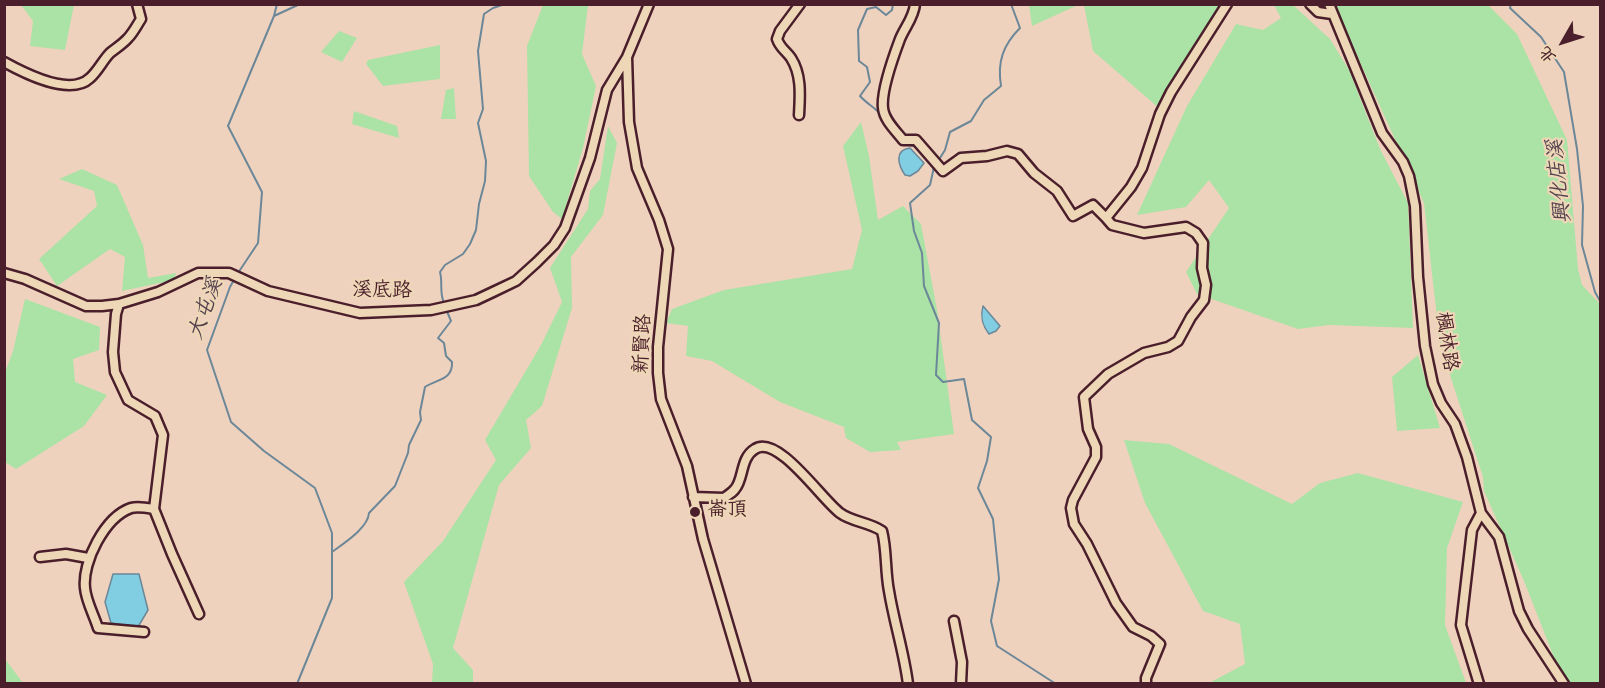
<!DOCTYPE html>
<html>
<head>
<meta charset="utf-8">
<style>
  body { margin:0 }
  #map { position:relative; width:1605px; height:688px; overflow:hidden; background:#efd2be; font-family:Dekko,"LXGW WenKai TC",sans-serif }
  canvas { display:block }
  .frame { position:absolute; inset:0; border:6px solid #4a1f2b; pointer-events:none }
  .north { position:absolute; left:1533px; top:12px; width:60px; height:60px; -webkit-text-stroke:4px #eed7b7; paint-order:stroke; rotate:231deg; font-size:16px; font-weight:700; line-height:24px; text-align:center; color:#4a1f2b }
  .north::after { content:''; display:block; margin:auto; width:21px; height:27px; background:#4a1f2b; clip-path:polygon(50% 0,100% 100%,50% 72%,0 100%) }
</style>
</head>
<body>
<div id="map">
<canvas width="1605" height="688"></canvas>
<div class="frame"></div>
<div class="north">北</div>
</div>
<script>
const g = document.querySelector('canvas').getContext('2d');
g.lineJoin = 'round';
function fillPath(path, color) {
  g.fillStyle = color;
  g.fill(path, 'evenodd');
}
function trace(path, color, width, dash) {
  g.strokeStyle = color;
  g.lineWidth = width;
  g.lineCap = dash ? 'butt' : 'round';
  g.setLineDash(dash || []);
  g.stroke(path);
}
function label(font, color, halo, rows, align = 'center') {
  g.font = font + ' Dekko,"LXGW WenKai TC",sans-serif';
  g.lineWidth = 4.5;
  g.setLineDash([]);
  g.textBaseline = 'middle';
  g.strokeStyle = halo;
  g.fillStyle = color;
  for (const [text, x, y, turn = 0] of rows) {
    g.save();
    g.translate(x, y);
    g.rotate((+turn || 0) * Math.PI / 180);
    g.textAlign = isNaN(turn) ? turn : align;
    if (halo) g.strokeText(text, 0, 0);
    g.fillText(text, 0, 0);
    g.restore();
  }
}
fillPath(new Path2D(`
  M 21,5 L 74,5 L 65,50 L 30,46 L 33,21 Z
  M 543,5 L 588,5 L 582,54 L 596,86 L 583,148 L 562,219 L 553,212 L 529,176 L 527,46 Z
  M 1029,5 L 1029,4 L 1078,5 L 1032,26 Z
  M 1084,5 L 1228,5 L 1160,109 L 1093,51 Z
  M 1274,5 L 1293,5 L 1330,39 L 1349,70 L 1380,149 L 1408,203 L 1413,328 L 1329,325 L 1298,329 L 1197,294 L 1186,272 L 1229,208 L 1209,180 L 1186,207 L 1137,215 L 1187,106 L 1236,24 L 1263,30 L 1281,18 Z
  M 1334,5 L 1488,5 L 1517,34 L 1567,140 L 1578,269 L 1582,285 L 1600,304 L 1600,683 L 1564,683 L 1524,581 L 1484,491 L 1483,477 L 1440,344 L 1424,203 Z
  M 339,31 L 357,38 L 342,62 L 321,52 Z
  M 440,45 L 440,79 L 383,86 L 366,64 L 368,60 Z
  M 454,88 L 456,119 L 441,119 L 446,90 Z
  M 354,111 L 397,126 L 399,138 L 352,124 Z
  M 861,122 L 869,156 L 878,220 L 903,206 L 921,224 L 937,310 L 954,434 L 897,442 L 901,450 L 870,452 L 846,438 L 844,427 L 780,402 L 712,361 L 686,356 L 688,326 L 666,323 L 672,309 L 724,290 L 852,269 L 862,230 L 843,146 Z
  M 608,126 L 617,143 L 603,215 L 571,257 L 572,308 L 542,406 L 526,420 L 531,448 L 499,485 L 453,648 L 473,670 L 473,683 L 432,683 L 433,664 L 404,582 L 443,541 L 496,460 L 485,440 L 541,345 L 562,302 L 550,268 L 588,209 L 590,191 L 600,179 Z
  M 82,169 L 117,185 L 143,245 L 148,278 L 176,273 L 174,280 L 122,291 L 125,257 L 110,249 L 57,286 L 39,259 L 97,206 L 94,191 L 59,179 Z
  M 25,299 L 100,327 L 99,350 L 73,359 L 75,382 L 107,395 L 84,426 L 16,469 L 5,462 L 5,373 L 13,351 Z
  M 1418,355 L 1440,428 L 1397,431 L 1392,377 Z
  M 1124,440 L 1169,444 L 1292,504 L 1320,483 L 1358,473 L 1463,502 L 1447,548 L 1445,625 L 1466,683 L 1209,683 L 1245,664 L 1240,624 L 1203,611 L 1145,503 Z
  M 4,659 L 5,659 L 23,683 L 5,683 Z`), '#abe2a5');
const water = new Path2D(`
  M 910,148 L 924,163 L 918,171 L 910,176 L 905,175 C 898,165 894,150 910,148 Z
  M 983,306 L 1000,326 L 996,331 L 989,334 C 982,325 980,317 983,306 Z
  M 113,574 L 139,574 L 148,610 L 138,627 L 111,623 L 105,602 Z`);
fillPath(water, '#81cde1');
trace(water, '#6b8798', 1.5);
trace(new Path2D(`
  M 1511,4 L 1510,8 L 1541,37 L 1564,72 L 1577,149 L 1583,206 L 1582,245 L 1595,292 L 1600,301
  M 274,16 L 277,4
  M 881,115 C 876,108 867,104 860,96 L 870,82 L 867,67 L 859,61 L 858,30 L 867,9 L 876,7 L 886,15 L 892,10 L 893,4
  M 905,144 L 917,147
  M 921,151 L 933,168
  M 940,158 L 945,150 L 950,132 L 971,121 L 984,100 L 1001,86 C 997,62 1003,45 1020,28 L 1011,4
  M 934,167 L 930,185 L 910,203 L 914,231 L 922,253 L 924,286 L 939,323 L 936,375 L 943,382 L 964,379 L 972,420 L 991,437 L 987,461 L 978,488 L 993,519 L 999,579 L 991,621 L 997,646 L 1056,684
  M 238,273 L 258,243 L 262,192 L 228,126 L 274,16 L 300,4
  M 235,278 L 230,287 L 207,350 L 231,422 L 264,451 L 315,488 L 332,533 L 332,598 L 297,684
  M 444,303 C 439,292 443,283 440,272 L 445,265 L 463,254 L 470,244 L 476,230 L 479,204 L 485,181 L 486,161 L 478,123 L 483,109 L 478,51 L 484,14 L 493,8 L 505,4
  M 332,552 C 344,543 368,528 369,513 L 395,486 L 408,453 L 409,445 L 421,420 L 420,412 L 425,387 C 437,379 453,380 452,362 L 446,356 L 444,343 L 438,338 L 451,321 L 446,309`), '#6b8798', 2);
const minor = new Path2D(`
  M 649,4 L 627,57 L 629,122 L 637,168 L 659,220 L 668,249 L 658,347 L 658,373 L 661,399 L 687,466 L 703,539 L 746,684
  M 915,4 C 914,17 905,27 900,39 C 894,55 881,92 883,108 C 884,120 896,131 903,140 L 916,140 L 943,171 L 961,158 L 987,156 L 1007,151 L 1018,154 L 1034,173 L 1057,191 L 1073,216 L 1093,205 L 1106,218
  M 1310,4 L 1318,12 L 1332,14
  M 1329,4 L 1382,133 L 1403,162 L 1409,176 L 1415,206 L 1418,277 L 1425,346 L 1433,384 L 1441,403 L 1455,424 L 1467,457 L 1481,513 L 1499,537 L 1519,611 L 1528,629 L 1564,684
  M 4,62 C 24,73 70,97 90,78 C 98,71 103,60 110,53 C 116,48 123,44 128,38 C 133,33 137,25 141,19 L 137,4
  M 799,115 C 800,96 802,75 791,58 C 786,51 780,48 777,39 L 780,31 L 800,4
  M 4,273 L 25,279 L 86,306 L 102,306 L 119,304 L 158,292 L 198,273 L 229,273 L 268,291 L 360,313 L 431,310 L 476,300 L 493,292 L 516,281 L 537,262 L 554,245 L 565,228 L 590,158 L 607,90 L 627,57
  M 119,304 L 116,314 L 113,352 L 115,372 L 128,400 L 155,416 L 163,435 L 154,509 L 172,554 L 199,614
  M 693,497 L 724,498 C 728,495 732,493 735,489 C 744,479 740,458 755,449 C 778,434 822,500 840,513 C 852,522 869,522 882,531 C 887,550 885,571 889,591 C 894,622 904,652 908,684
  M 40,557 L 66,554 L 88,558
  M 954,621 L 962,662 L 961,684
  M 144,632 L 98,628 C 94,615 86,601 85,588 C 82,562 105,517 131,508 C 138,506 148,508 154,509
  M 1146,684 L 1146,678 L 1160,644 L 1151,636 L 1133,627 L 1116,603 L 1087,544 L 1074,524 L 1071,508 L 1073,500 L 1096,457 L 1096,447 L 1088,429 L 1084,397 L 1108,374 L 1144,353 L 1168,347 L 1178,341 L 1191,317 L 1204,300 L 1206,285 L 1202,268 L 1203,243 L 1196,233 L 1186,227 L 1144,233 L 1112,225 L 1106,218 L 1131,187 L 1142,168 L 1160,114 L 1171,92 L 1227,4
  M 1479,684 L 1461,625 L 1472,530 L 1481,513`);
trace(minor, '#4a1f2b', 13);
trace(minor, '#eed7b7', 8);
for (const [x, y, r, color] of [
  [695,512,6,"#4a1f2b"]
]) {
  const dot = new Path2D();
  dot.arc(x, y, r, 0, 2 * Math.PI);
  g.fillStyle = color;
  g.fill(dot);
  trace(dot, '#eed7b7', 2);
}
label('20px', '#4a1f2b', '#eed7b7', [
  ["溪底路",382,293,1],
  ["楓林路",1444,342,82],
  ["新賢路",645,344,-87]
]);
label('20px', '#4a1f2b', '#eed7b7', [
  ["崙頂",707,512]
], 'left');
label('italic 21px', '#55424f', '#eed7b7', [
  ["興化店溪",1562,181,-96],
  ["大屯溪",208,310,-70]
]);
</script>
</body>
</html>
